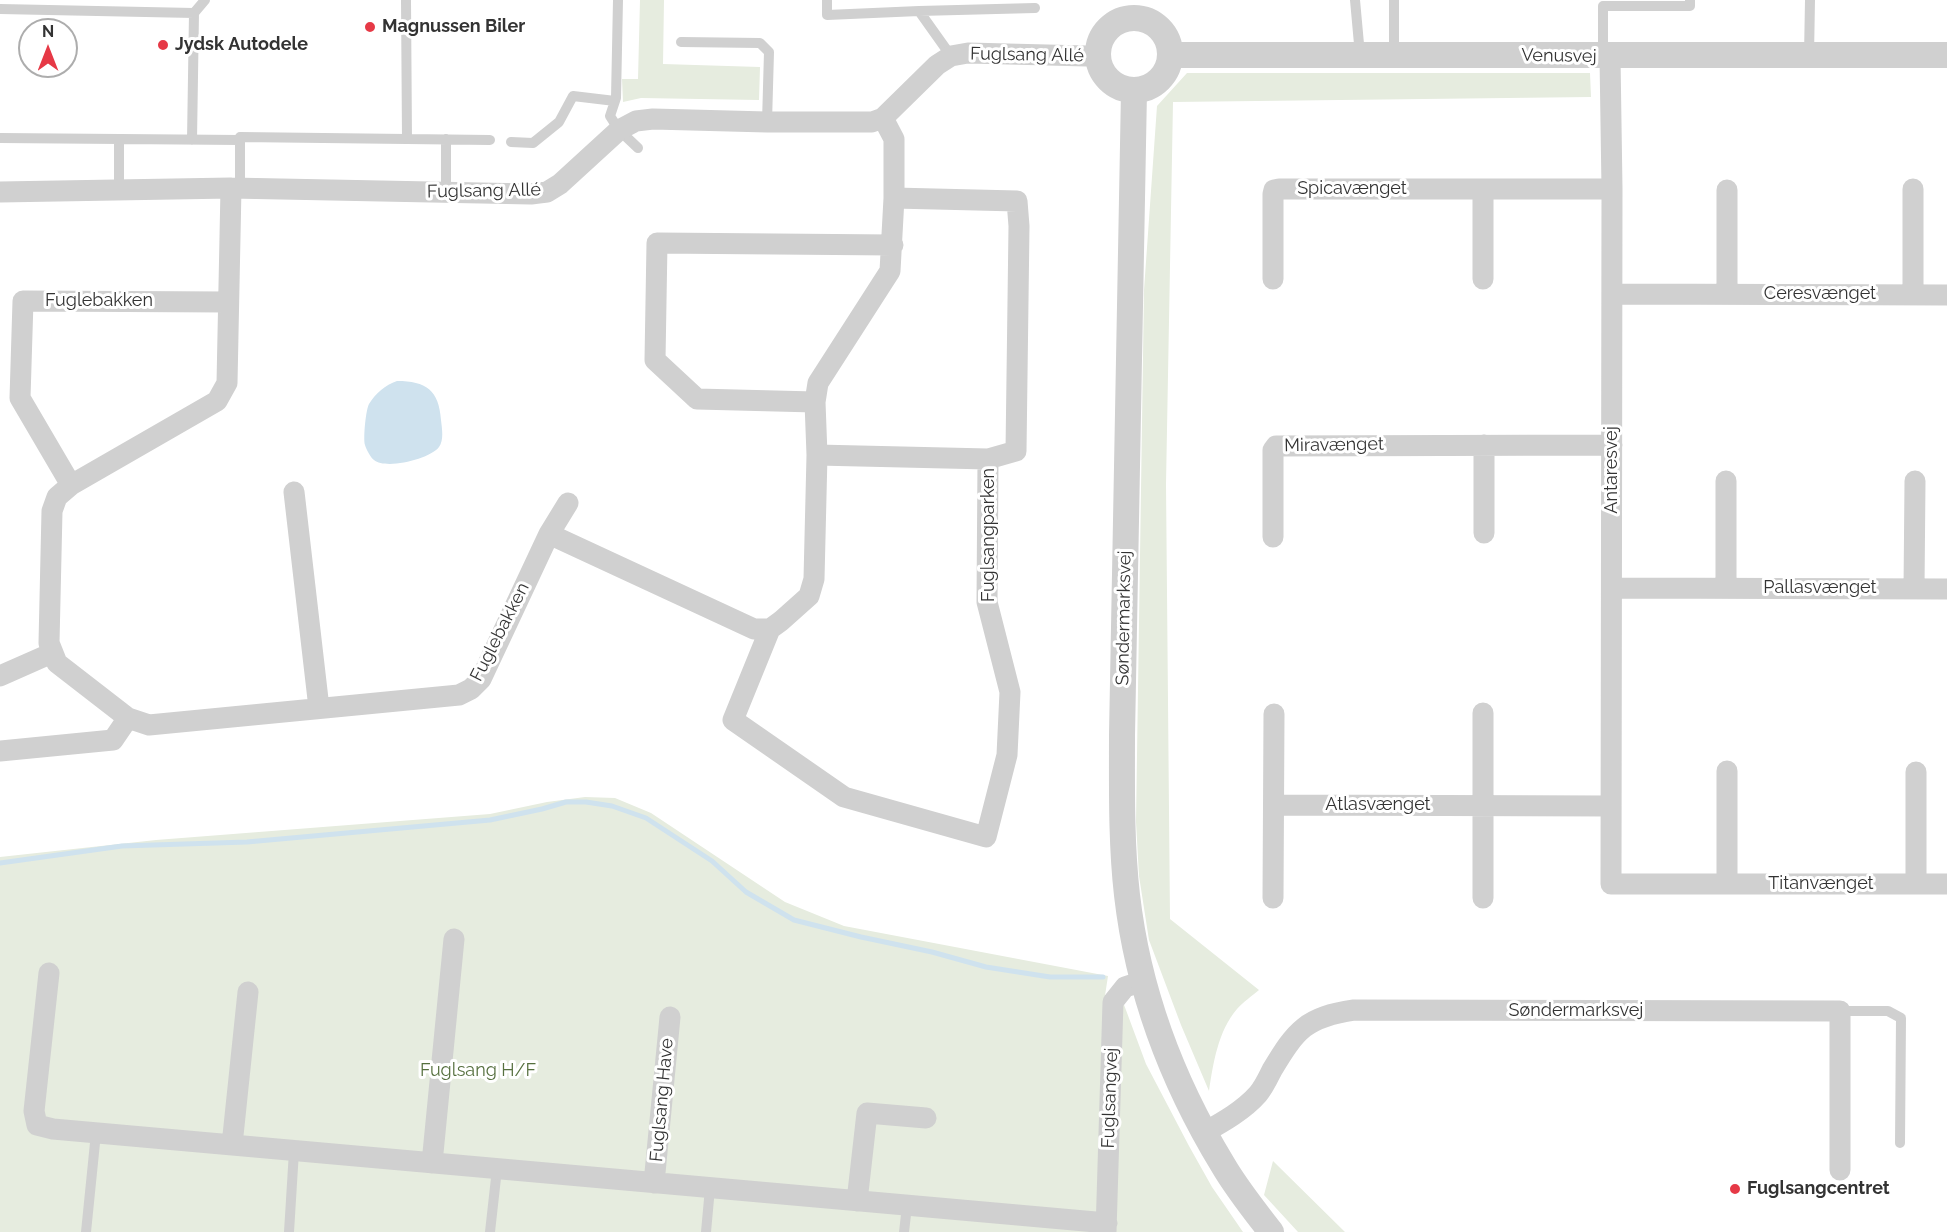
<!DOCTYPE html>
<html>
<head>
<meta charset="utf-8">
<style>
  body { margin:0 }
  #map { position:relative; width:1947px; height:1232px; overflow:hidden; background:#fff; font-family:Raleway,sans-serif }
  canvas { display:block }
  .north { position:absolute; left:18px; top:18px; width:60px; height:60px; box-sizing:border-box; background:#fff; border:2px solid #adadad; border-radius:50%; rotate:0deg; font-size:16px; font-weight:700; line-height:24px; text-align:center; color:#333 }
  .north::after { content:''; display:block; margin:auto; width:21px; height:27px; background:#e63946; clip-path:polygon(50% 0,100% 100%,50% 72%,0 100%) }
</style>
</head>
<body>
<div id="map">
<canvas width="1947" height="1232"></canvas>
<div class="north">N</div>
</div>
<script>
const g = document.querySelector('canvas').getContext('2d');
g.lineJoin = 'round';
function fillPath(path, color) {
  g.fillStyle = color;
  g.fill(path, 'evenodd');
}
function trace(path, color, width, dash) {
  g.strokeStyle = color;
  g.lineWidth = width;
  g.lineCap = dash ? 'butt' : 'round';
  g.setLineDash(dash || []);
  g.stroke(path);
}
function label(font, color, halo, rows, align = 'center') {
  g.font = font + ' Raleway,sans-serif';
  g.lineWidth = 6;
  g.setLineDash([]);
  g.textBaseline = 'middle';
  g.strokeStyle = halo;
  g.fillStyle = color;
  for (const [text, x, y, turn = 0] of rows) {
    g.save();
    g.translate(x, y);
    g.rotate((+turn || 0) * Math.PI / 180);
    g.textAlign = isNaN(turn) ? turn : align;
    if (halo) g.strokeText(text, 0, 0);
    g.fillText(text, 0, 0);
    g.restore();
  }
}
fillPath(new Path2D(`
  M 640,0 L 664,0 L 663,64 L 760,67 L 759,100 L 641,98 L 623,102 L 622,79 L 638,79 Z
  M 1187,73 L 1590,73 L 1591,97 L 1173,102 L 1166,484 L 1170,919 L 1259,990 C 1252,996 1243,1002 1237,1009 C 1218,1031 1213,1064 1209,1091 L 1181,1025 L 1149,940 L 1139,876 L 1136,822 L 1144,290 L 1157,106 Z
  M 585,797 L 615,798 L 651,813 L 785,902 L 844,926 L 1108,976 L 1104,1002 L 1099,1232 L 0,1232 L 0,857 L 156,840 L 490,814 L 547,802 Z
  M 1123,1002 L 1146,1064 L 1189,1146 L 1212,1187 L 1243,1232 L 1114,1232 Z
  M 1273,1161 L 1345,1232 L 1298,1232 L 1264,1195 Z`), '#e6ecdf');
fillPath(new Path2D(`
  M 397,381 C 426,381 439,390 441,420 C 442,429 444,440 439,447 C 430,459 386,470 374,460 C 371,458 366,449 365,445 C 363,438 366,409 369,404 C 376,393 385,385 397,381 Z`), '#cfe2ee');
trace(new Path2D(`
  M 0,863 L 122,846 L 247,842 L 490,820 L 542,809 L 566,802 L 586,802 L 612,806 L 646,818 L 712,861 L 746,892 L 794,920 L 861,937 L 932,952 L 986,967 L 1050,977 L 1103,977`), '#cfe2ee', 5);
trace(new Path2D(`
  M 406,0 L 407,139
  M 618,0 L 616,98 L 610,116 L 619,130 L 638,148
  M 827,0 L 827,15 L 919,11
  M 1355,0 L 1360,55
  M 1394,0 L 1394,55
  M 0,9 L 194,13 L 205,0
  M 681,42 L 760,43 L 769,52 L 767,122
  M 951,56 L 919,11 L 1035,8
  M 1603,56 L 1603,6 L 1690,6 L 1690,0
  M 1809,56 L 1810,0
  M 0,138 L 240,140 L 240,137 L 490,140
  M 446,139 L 446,191
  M 119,140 L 119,190
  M 192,140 L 194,13
  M 240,140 L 240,189
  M 511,142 L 533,143 L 559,122 L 573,96 L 615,101
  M 1840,1011 L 1888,1011 L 1901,1018 L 1900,1143
  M 86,1232 L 96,1133
  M 289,1232 L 294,1151
  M 490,1232 L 497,1169
  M 706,1232 L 710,1188
  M 904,1232 L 907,1206`), '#d0d0d0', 10);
trace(new Path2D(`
  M 1610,57 L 1612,189 L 1611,884 L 1947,884
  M 231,188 L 227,383 L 217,401 L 71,485 L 57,497 L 52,511 L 49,643 L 57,663 L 128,718 L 149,725 L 459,695 L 471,689 L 481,679 L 549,534 L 568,503
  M 0,192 L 231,188 L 531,194 L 547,192 L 560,184 L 619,130 L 636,121 L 653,119 L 767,122 L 872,122 L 883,118 L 937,65 L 951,56 L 968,53 L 1087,56
  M 1273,279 L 1273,194 L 1274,190 L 1279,189 L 1612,189
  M 1483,279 L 1483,189
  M 1612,294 L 1947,295
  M 1727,294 L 1727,190
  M 1913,295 L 1913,189
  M 815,402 L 697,399 L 655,360 L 657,243 L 893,245
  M 817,455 L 988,459 L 1016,451 L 1019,226 L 1017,201 L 894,198
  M 71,485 L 20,398 L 23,301 L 228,302
  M 294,492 L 319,708
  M 1484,533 L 1484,445
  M 549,534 L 754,629 L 770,629 L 781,621 L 809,596 L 814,579 L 817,455 L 815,402 L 818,383 L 890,271 L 894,198 L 894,139 L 883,118
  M 1273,537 L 1273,450 L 1276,446 L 1612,445
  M 1612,588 L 1947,589
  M 1726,588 L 1726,481
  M 1914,589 L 1915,481
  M 770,629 L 733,720 L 844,797 L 986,837 L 1007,755 L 1010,692 L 987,602 L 988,459
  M 0,676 L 52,653
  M 0,751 L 113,740 L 128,718
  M 1274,805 L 1611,806
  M 1727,884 L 1727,771
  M 1916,884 L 1916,772
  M 1273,898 L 1274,714
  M 1483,898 L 1483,713
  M 49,973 L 34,1111 L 37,1125 L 53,1129 L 1107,1223
  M 1205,1132 C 1223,1122 1244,1110 1258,1094 C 1264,1087 1268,1078 1272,1070 C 1296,1030 1306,1017 1354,1010 L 1840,1011 L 1840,1170
  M 232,1145 L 248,992
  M 432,1163 L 454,939
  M 654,1183 L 670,1017
  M 857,1201 L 867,1113 L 926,1118
  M 1106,1232 L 1113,1002 L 1125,987 L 1143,981`), '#d0d0d0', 21);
trace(new Path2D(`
  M1098 54a36 36 0 1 1 72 0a36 36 0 1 1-72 0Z
  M 1171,55 L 1947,55
  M 1134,91 L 1122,735 C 1122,789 1121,842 1127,895 C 1138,991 1173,1083 1223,1165 C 1237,1189 1254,1210 1271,1232`), '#d0d0d0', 26);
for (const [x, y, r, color] of [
  [370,27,6,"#e63946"],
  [163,45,6,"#e63946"],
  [1735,1189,6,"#e63946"]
]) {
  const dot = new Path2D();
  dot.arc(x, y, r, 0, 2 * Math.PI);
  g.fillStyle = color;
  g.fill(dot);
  trace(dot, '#fff', 2);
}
label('bold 18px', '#333', '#fff', [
  ["Magnussen Biler",382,27],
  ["Jydsk Autodele",175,45],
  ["Fuglsangcentret",1747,1189]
], 'left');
label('18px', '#333', '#fff', [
  ["Fuglsang Allé",1027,55,1],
  ["Venusvej",1559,56,1],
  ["Spicavænget",1352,189],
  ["Fuglsang Allé",484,191,-1],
  ["Ceresvænget",1820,294],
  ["Fuglebakken",99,301],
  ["Miravænget",1334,445,-1],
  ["Antaresvej",1612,470,-90],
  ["Fuglsangparken",989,535,-90],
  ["Pallasvænget",1820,588],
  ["Søndermarksvej",1124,618,-89],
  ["Fuglebakken",500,632,-63],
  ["Atlasvænget",1378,805],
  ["Titanvænget",1821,884],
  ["Søndermarksvej",1576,1011],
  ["Fuglsangvej",1110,1098,-88],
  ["Fuglsang Have",662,1100,-85]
]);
label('18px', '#56703f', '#fff', [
  ["Fuglsang H/F",478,1071]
]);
</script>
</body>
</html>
